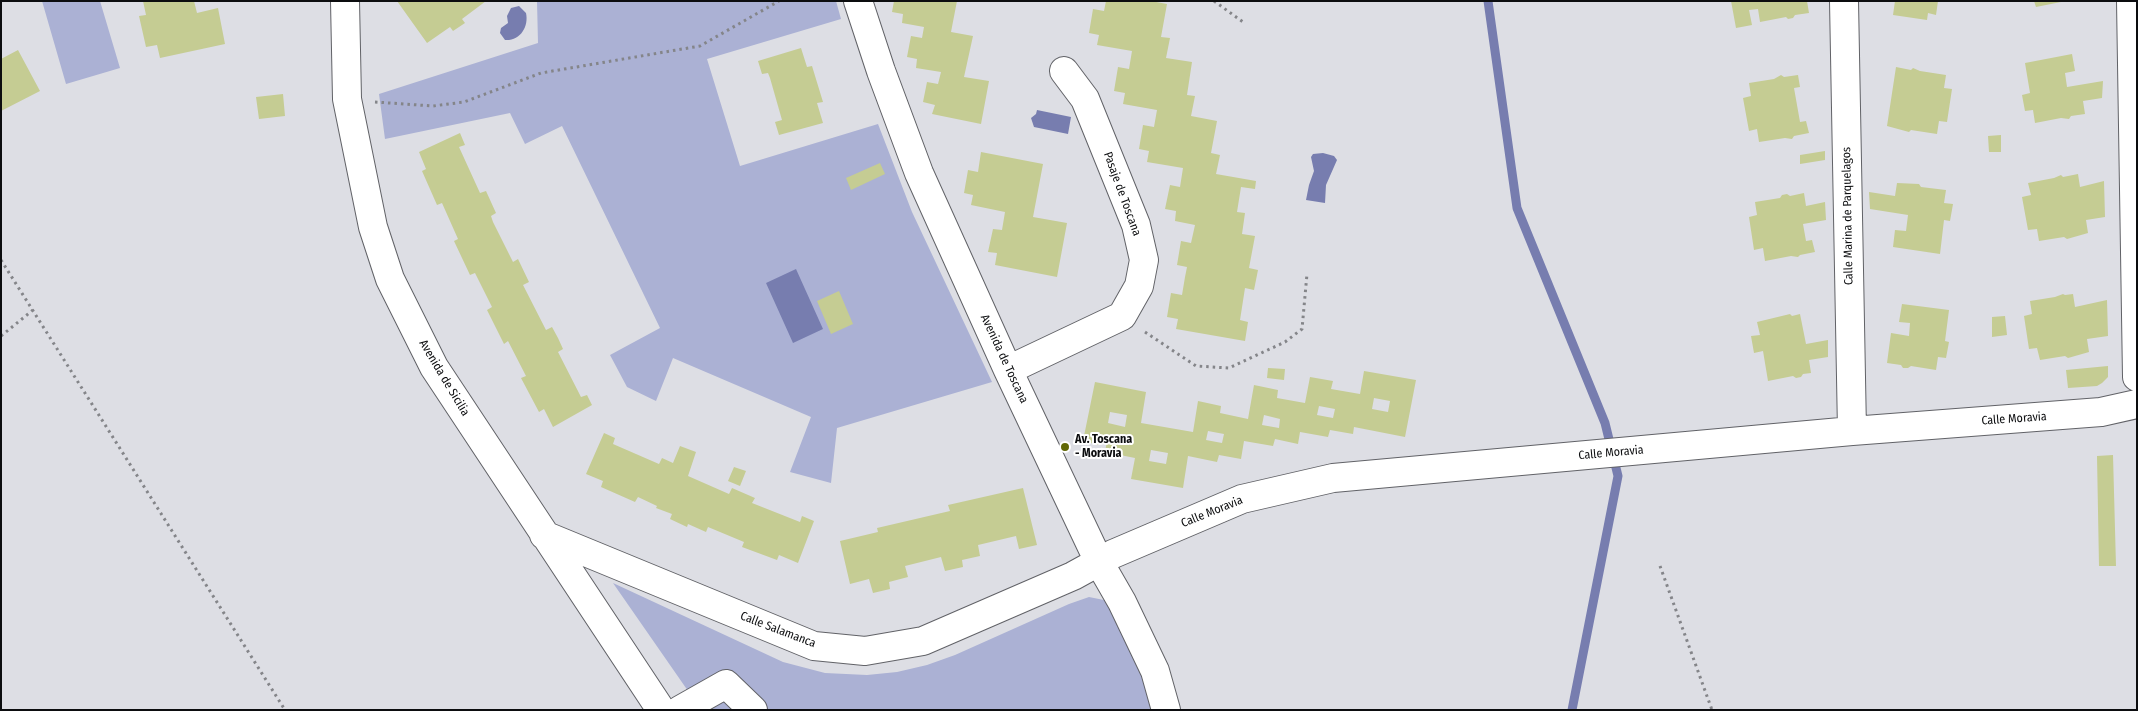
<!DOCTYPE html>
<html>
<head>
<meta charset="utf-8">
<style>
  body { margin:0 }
  #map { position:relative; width:2138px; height:711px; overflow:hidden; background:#dddee4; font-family:"Fira Sans Condensed",sans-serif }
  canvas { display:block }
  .frame { position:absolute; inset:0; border:2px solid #0c0d0f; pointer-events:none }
</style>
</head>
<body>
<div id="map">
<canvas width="2138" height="711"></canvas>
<div class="frame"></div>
</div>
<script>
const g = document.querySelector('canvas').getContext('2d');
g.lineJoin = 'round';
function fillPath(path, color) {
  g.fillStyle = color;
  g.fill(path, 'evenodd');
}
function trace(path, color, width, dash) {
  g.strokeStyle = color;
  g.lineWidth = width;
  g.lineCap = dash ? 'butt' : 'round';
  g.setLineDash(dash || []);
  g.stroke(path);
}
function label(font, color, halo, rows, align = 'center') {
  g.font = font + ' "Fira Sans Condensed",sans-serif';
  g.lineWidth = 4;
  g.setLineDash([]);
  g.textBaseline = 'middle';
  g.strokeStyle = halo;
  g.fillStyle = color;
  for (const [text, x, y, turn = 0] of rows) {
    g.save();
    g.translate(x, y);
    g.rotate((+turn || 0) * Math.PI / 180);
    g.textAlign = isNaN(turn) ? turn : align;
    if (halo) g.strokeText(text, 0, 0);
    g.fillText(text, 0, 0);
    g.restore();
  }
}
fillPath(new Path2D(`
  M 42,1 L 100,1 L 120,68 L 66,84 Z
  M 537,1 L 836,1 L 841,19 L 707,59 L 740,166 L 878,124 L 912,212 L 992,382 L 837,428 L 831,483 L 790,472 L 811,417 L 673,358 L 656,401 L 627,387 L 610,355 L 660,328 L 562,126 L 525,144 L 510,113 L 385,139 L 379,94 L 538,43 Z
  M 613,583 L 783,662 L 825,673 L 867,675 L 897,672 L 927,665 L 955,655 L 1069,604 L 1089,597 L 1104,600 L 1119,611 L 1160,710 L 703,710 L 695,701 Z`), '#abb1d4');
fillPath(new Path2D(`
  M 519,6 L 526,13 C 529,27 520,41 505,40 L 500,33 L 501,28 L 508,23 L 507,16 L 511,8 Z
  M 1037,110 L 1071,117 L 1068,134 L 1034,127 L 1031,118 L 1036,114 Z
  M 1323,153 L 1334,156 L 1337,160 L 1326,185 L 1325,203 L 1306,200 L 1309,185 L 1314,171 L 1311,157 L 1313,154 Z
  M 796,269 L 823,329 L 793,343 L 766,283 Z`), '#777daf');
trace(new Path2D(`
  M 1488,1 L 1517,208 L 1605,423 L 1618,476 L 1572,710`), '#777daf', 9);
fillPath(new Path2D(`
  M 143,1 L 194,1 L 197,13 L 218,8 L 225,44 L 160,58 L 157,45 L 146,47 L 139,16 L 146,15 Z
  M 397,1 L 486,1 L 462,19 L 465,23 L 453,31 L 450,27 L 427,43 Z
  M 894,1 L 957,1 L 951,32 L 973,36 L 964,77 L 989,81 L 981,124 L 932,114 L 935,105 L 923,102 L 927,82 L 938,84 L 941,72 L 916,68 L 917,59 L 907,57 L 911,36 L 922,38 L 924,27 L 902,23 L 903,14 L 892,12 Z
  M 1106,1 L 1151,1 L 1167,4 L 1161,37 L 1170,38 L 1166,58 L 1192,62 L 1187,95 L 1195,96 L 1191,116 L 1217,121 L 1211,153 L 1220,155 L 1216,174 L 1256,181 L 1255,189 L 1241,187 L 1237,212 L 1245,213 L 1242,234 L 1255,236 L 1249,268 L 1258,270 L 1254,290 L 1245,288 L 1240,320 L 1248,322 L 1245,341 L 1176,329 L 1178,319 L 1167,317 L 1171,293 L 1182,295 L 1185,277 L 1187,267 L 1177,265 L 1181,241 L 1191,243 L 1195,225 L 1175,221 L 1176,211 L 1165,209 L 1170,185 L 1180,187 L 1183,168 L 1147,162 L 1149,151 L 1139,149 L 1143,125 L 1154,127 L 1157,110 L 1123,104 L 1125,93 L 1114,91 L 1118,67 L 1129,69 L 1132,51 L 1097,45 L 1099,35 L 1089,33 L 1093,9 L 1104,11 Z
  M 1731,1 L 1807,1 L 1809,13 L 1795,15 L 1793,18 L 1788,19 L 1786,17 L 1760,22 L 1758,9 L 1749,10 L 1752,25 L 1736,28 Z
  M 1895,1 L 1938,1 L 1936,15 L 1928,13 L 1927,20 L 1893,15 Z
  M 2034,1 L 2061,1 L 2061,2 L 2036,7 Z
  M 801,48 L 807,67 L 812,66 L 823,102 L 817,103 L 823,123 L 779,135 L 775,122 L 782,120 L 770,78 L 768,73 L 762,74 L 758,61 Z
  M 18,50 L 40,91 L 1,111 L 1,59 Z
  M 2072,54 L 2075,71 L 2065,73 L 2067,87 L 2103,81 L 2102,98 L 2083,101 L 2085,114 L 2071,116 L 2069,119 L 2061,118 L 2035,123 L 2033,110 L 2025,111 L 2022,95 L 2030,93 L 2025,63 Z
  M 1896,67 L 1911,70 L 1913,68 L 1920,71 L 1946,75 L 1944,88 L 1952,89 L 1947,122 L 1939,121 L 1937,134 L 1911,130 L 1909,132 L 1887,126 Z
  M 1781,75 L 1784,77 L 1798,75 L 1800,87 L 1794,88 L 1800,122 L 1806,121 L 1809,133 L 1794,136 L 1792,139 L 1785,138 L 1759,142 L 1757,129 L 1749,131 L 1743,98 L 1751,96 L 1749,83 L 1774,79 Z
  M 283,94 L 285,116 L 259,119 L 256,97 Z
  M 460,133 L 465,145 L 459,147 L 480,193 L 486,191 L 496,213 L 491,216 L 493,222 L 513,262 L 518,259 L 529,282 L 523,285 L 546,330 L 552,327 L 558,338 L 563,349 L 558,352 L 581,397 L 587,395 L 592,405 L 553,427 L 544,409 L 539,412 L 521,378 L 526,376 L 508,341 L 504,344 L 487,310 L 492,307 L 475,273 L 470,275 L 454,241 L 458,239 L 442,203 L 437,205 L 422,171 L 426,169 L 419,152 Z
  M 2001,135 L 2001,152 L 1989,152 L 1988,136 Z
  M 1825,151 L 1825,160 L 1800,164 L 1800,155 Z
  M 981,152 L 1043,164 L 1033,217 L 1067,223 L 1057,277 L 995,265 L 997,253 L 988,252 L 993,229 L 1002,230 L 1005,212 L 971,205 L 973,195 L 964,193 L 968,170 L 978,172 Z
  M 880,163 L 885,174 L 851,190 L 846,178 Z
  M 2078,174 L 2080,187 L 2104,181 L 2105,217 L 2086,220 L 2088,233 L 2067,239 L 2064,237 L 2039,241 L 2037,229 L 2028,230 L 2022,197 L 2031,195 L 2028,183 L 2054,178 L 2061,175 L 2063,177 Z
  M 1897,183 L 1919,184 L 1921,187 L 1946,190 L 1944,203 L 1953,204 L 1950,221 L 1944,220 L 1940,254 L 1893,247 L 1895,230 L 1906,231 L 1908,215 L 1870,209 L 1869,192 L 1895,196 Z
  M 1804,193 L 1806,206 L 1825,202 L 1826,220 L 1803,224 L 1806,241 L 1812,240 L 1815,252 L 1800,255 L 1798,257 L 1791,256 L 1765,261 L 1763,248 L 1754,250 L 1749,217 L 1757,215 L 1755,202 L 1780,198 L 1782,195 L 1787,194 L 1790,196 Z
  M 839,291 L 853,324 L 831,334 L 817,301 Z
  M 2063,294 L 2065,295 L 2073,294 L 2075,307 L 2107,300 L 2108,336 L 2087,339 L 2089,352 L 2068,358 L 2065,356 L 2040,360 L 2037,348 L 2029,349 L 2024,316 L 2032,314 L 2030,301 L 2055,297 Z
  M 1902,304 L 1949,310 L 1945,341 L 1949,342 L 1946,358 L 1938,357 L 1936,370 L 1911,366 L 1908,368 L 1903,368 L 1901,365 L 1887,363 L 1891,333 L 1909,336 L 1910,323 L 1899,322 Z
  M 1790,314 L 1792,316 L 1800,314 L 1806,344 L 1828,340 L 1828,357 L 1809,360 L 1811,373 L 1803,374 L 1801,377 L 1796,378 L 1793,376 L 1768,381 L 1763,351 L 1754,353 L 1751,336 L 1760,335 L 1757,322 Z
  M 2005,316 L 2007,335 L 1992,337 L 1992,317 Z
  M 2108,366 L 2108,377 L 2102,383 L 2097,386 L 2068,388 L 2066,370 Z
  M 1268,368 L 1285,369 L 1284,380 L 1267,378 Z
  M 1364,371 L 1416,380 L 1405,437 L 1354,427 L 1353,434 L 1330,430 L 1328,437 L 1300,432 L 1298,444 L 1275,439 L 1273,446 L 1244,441 L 1241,459 L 1219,455 L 1217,462 L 1188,456 L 1183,488 L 1131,479 L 1135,458 L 1105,452 L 1107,441 L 1100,440 L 1099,445 L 1083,441 L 1095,382 L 1146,392 L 1141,423 L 1193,432 L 1198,401 L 1221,406 L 1220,413 L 1248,419 L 1254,385 L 1278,390 L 1277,398 L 1305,403 L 1310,377 L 1333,381 L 1331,389 L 1360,394 ZM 1374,398 L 1390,401 L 1388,412 L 1372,409 ZM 1319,406 L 1335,409 L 1333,418 L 1317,415 ZM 1110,412 L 1127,415 L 1125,427 L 1108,423 ZM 1264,415 L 1280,419 L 1279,428 L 1262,425 ZM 1208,431 L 1224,434 L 1222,443 L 1206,440 ZM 1151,450 L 1168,453 L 1166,464 L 1149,461 Z
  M 604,433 L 615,438 L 613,444 L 659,464 L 662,458 L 673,463 L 680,446 L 696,452 L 688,476 L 729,494 L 732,488 L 755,498 L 752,503 L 800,522 L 802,516 L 814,521 L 798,563 L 779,555 L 777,560 L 742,547 L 744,542 L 708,527 L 706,532 L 688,524 L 687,527 L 670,519 L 672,514 L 656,508 L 657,506 L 638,497 L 635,502 L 601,487 L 603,481 L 586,474 Z
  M 2113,455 L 2116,566 L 2099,566 L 2097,456 Z
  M 734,467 L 746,471 L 740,486 L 728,481 Z
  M 1023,488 L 1037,545 L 1019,549 L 1016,536 L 978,545 L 980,556 L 962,560 L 963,567 L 945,571 L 941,557 L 905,566 L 908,577 L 889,582 L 890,589 L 873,593 L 869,579 L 850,584 L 840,541 L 878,532 L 877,528 L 950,511 L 948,505 Z`), '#c5cc93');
const minor = new Path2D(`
  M 345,1 L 347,99 L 373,227 L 390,279 L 434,367 L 661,710
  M 858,1 L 881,71 L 919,173 L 1008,370 L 1099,562 L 1122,602 L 1155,671 L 1166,710
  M 1844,1 L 1852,431
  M 2131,1 L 2137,377
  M 1008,370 L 1122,316 L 1139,286 L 1144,260 L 1136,225 L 1085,99 L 1064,71
  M 544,535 L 814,646 L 865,651 L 923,641 L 1073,576 L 1113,554 L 1242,499 L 1333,478 L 1852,431 L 2101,412 L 2137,404
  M 680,710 L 726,684 L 753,710`);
trace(minor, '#616267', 30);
trace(new Path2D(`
  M 1214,1 L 1243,22
  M 375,102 L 433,106 L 464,102 L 541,73 L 700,46 L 779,1
  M 1,260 L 285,710
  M 1145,332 L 1196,366 L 1229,368 L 1285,342 L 1302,329 L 1307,274
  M 1,336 L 33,310
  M 1660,566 L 1712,710`), '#848589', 3, [2.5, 4]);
trace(minor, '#fff', 28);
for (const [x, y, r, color] of [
  [1065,447,5,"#606705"]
]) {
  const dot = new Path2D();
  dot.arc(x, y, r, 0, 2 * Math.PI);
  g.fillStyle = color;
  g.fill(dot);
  trace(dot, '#fff', 2);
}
label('12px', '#0c0d0f', '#fff', [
  ["Pasaje de Toscana",1122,194,70],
  ["Calle Marina de Parquelagos",1848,216,-91],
  ["Avenida de Toscana",1004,359,65],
  ["Avenida de Sicilia",444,378,59],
  ["Calle Moravia",2014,419,-4],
  ["Calle Moravia",1611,453,-5],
  ["Calle Moravia",1212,512,-22],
  ["Calle Salamanca",778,630,21]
]);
label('bold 12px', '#0c0d0f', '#fff', [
  ["Av. Toscana",1075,440],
  ["- Moravia",1075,454]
], 'left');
</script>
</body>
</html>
